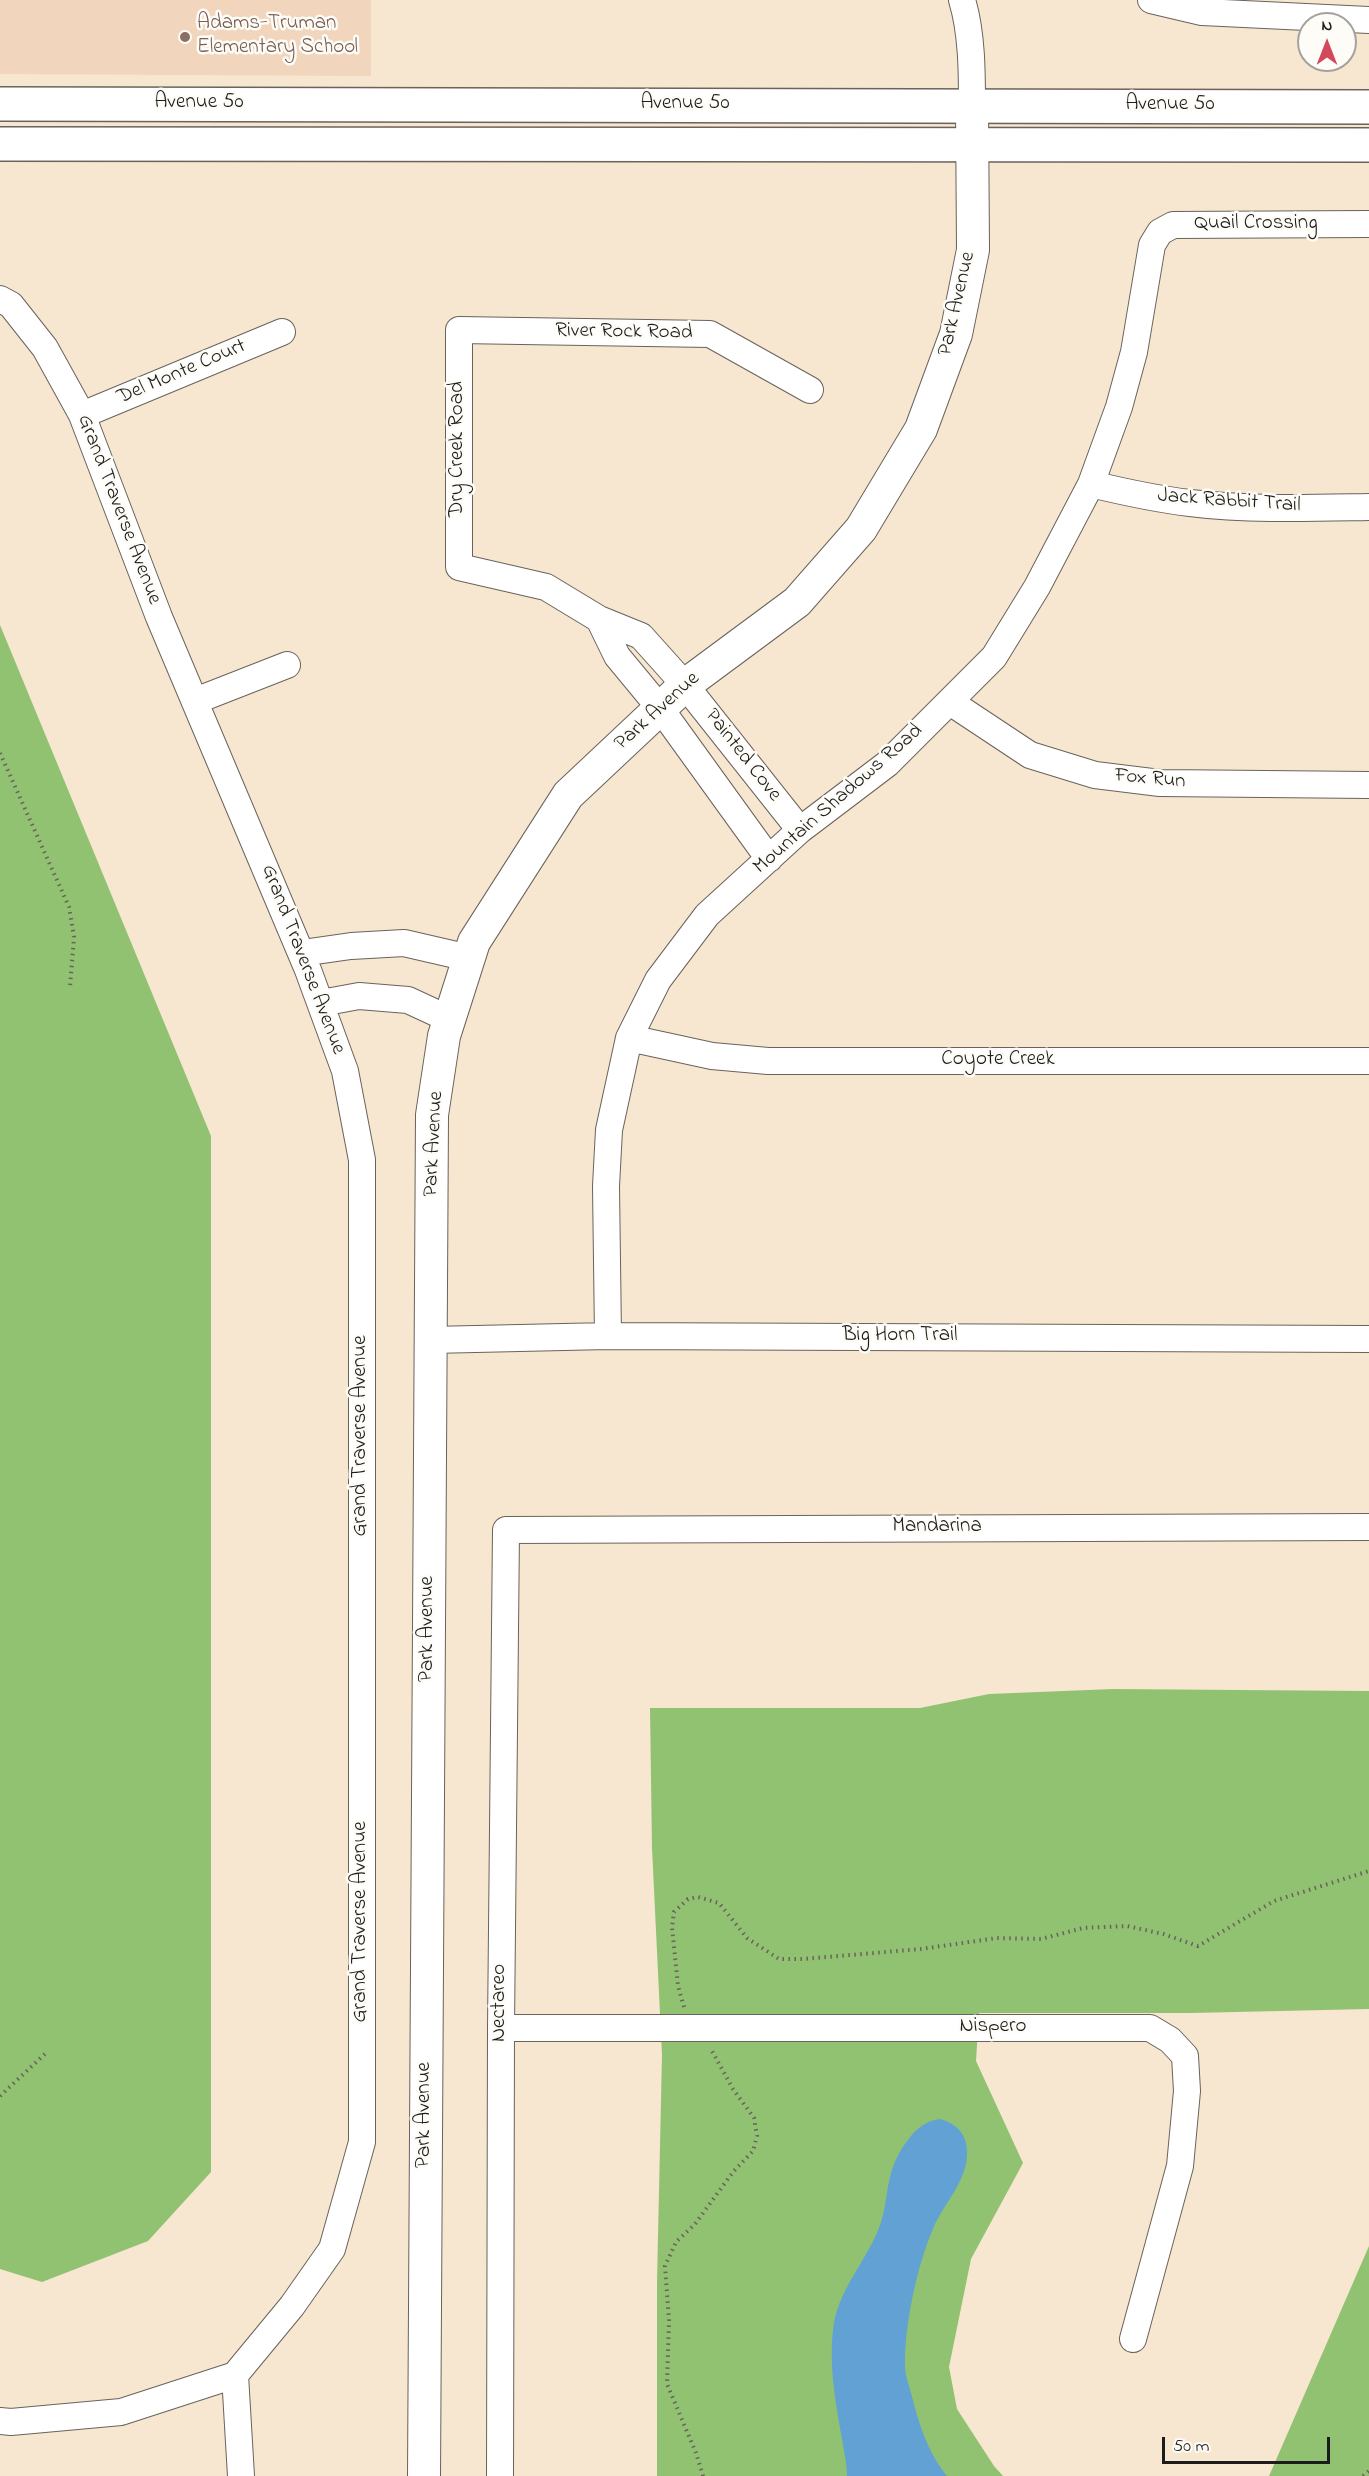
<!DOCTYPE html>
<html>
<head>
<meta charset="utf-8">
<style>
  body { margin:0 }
  #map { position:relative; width:1369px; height:2476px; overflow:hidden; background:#f7e6d0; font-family:"Indie Flower",sans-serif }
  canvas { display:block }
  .north { position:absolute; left:1297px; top:12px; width:60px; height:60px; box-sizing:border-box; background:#fdfcf7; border:2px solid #a3a29f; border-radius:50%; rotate:0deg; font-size:16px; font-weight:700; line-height:24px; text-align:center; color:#1c1c1c }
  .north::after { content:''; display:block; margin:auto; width:21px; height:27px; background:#d1495b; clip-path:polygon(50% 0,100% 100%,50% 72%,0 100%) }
  .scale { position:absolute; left:1162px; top:2437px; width:168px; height:27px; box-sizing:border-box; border:3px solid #1c1c1c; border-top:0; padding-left:8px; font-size:18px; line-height:21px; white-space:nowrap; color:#1c1c1c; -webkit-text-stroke:4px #fdfcf7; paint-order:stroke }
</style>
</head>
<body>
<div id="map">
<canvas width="1369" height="2476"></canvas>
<div class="north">N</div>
<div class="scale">50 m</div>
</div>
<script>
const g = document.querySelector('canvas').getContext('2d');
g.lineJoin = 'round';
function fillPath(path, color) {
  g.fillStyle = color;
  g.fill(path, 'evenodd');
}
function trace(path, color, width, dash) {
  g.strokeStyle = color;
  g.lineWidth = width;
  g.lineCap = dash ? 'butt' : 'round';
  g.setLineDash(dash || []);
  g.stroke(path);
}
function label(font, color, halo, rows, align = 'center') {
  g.font = font + ' "Indie Flower",sans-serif';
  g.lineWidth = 5;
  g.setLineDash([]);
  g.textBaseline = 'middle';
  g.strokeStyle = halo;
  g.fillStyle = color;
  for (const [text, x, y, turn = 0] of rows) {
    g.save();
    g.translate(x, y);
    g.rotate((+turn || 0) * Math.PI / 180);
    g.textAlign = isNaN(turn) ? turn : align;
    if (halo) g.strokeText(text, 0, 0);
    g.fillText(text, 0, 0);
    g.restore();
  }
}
fillPath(new Path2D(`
  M 0,0 L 371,0 L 371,76 L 0,74 Z`), '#f1d5bd');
fillPath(new Path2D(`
  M 0,625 L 211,1136 L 211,2172 L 148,2241 L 42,2282 L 0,2269 Z
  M 1113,1689 L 1369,1691 L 1369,2009 L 1191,2013 L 979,2013 L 976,2061 L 1023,2163 L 971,2259 L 949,2367 L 957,2409 L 994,2466 L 1003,2476 L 657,2476 L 657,2282 L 662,2055 L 652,1848 L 650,1708 L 920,1708 L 989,1694 Z
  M 1369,2246 L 1369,2476 L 1269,2476 Z`), '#91c272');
fillPath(new Path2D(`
  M 940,2119 C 958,2124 968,2136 967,2155 C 966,2183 943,2204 933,2229 C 917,2265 904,2327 905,2367 C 905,2375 909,2385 911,2393 C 919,2424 927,2451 947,2476 L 847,2476 L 846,2462 C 839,2419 828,2374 833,2330 C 837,2293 861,2268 876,2235 C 892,2201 881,2176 907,2141 C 916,2129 925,2121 940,2119 Z`), '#61a1d4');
const minor = new Path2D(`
  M 962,0 C 972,33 972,72 972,106
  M 1151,0 L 1202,12 L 1369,20
  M 0,299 L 11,305 L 45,348 L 82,415 L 159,617 L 308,970 L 345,1071 L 362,1160 L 362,2142 L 332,2249 L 292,2306 L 235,2375 L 121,2412 L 11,2422 L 0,2421
  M 82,415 L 282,332
  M 1091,484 C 1124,492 1156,499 1190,503 C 1249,510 1310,508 1369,507
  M 599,619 L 617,656 L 660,708 L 769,859
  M 195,701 L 287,665
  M 950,702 L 1030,755 L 1095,775 L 1160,783 L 1369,785
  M 800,830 L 685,685 L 641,636 L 599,619 L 546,587 L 459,567 L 459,330 L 710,334 L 810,390
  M 302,953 L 351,946 L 404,943 L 469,958
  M 321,1003 L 359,996 L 408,1000 L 449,1019
  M 629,1038 L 712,1056 L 768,1061 L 1369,1061
  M 608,1336 L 606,1186 L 609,1130 L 629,1038 L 658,980 L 707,915 L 800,830 L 887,764 L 994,657 L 1037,587 L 1091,484 L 1119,407 L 1134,352 L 1152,245 L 1160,232 L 1173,225 L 1369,224
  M 431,1340 L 608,1336 L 1369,1339
  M 501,2028 L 1150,2028 L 1170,2040 L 1185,2056 L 1187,2091 L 1180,2166 L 1133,2339
  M 235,2375 L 241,2476
  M 500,2476 L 501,2028 L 506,1530 L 1369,1527`);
const tertiary = new Path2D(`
  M 424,2476 L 432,1115 L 444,1036 L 474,942 L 568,795 L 685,685 L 797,602 L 861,529 L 921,429 L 956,334 L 973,250 L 972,106`);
const secondary = new Path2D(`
  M 0,104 L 1369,107
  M 0,144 L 1369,145`);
trace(minor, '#69635b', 28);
trace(tertiary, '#69635b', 34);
trace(secondary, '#69635b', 36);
trace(new Path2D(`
  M 0,753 L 69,907 L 74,937 L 70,987
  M 684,2007 L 678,1986 L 672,1927 L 674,1912 L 688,1899 L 698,1897 L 719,1903 L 747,1938 L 779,1959 L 803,1959 L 921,1949 L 997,1938 L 1041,1939 L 1083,1928 L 1127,1926 L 1163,1934 L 1198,1946 L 1274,1901 L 1369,1871
  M 0,2096 L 47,2052
  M 703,2476 L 696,2453 L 667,2384 L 669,2320 L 665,2266 L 676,2242 L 695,2224 L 733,2172 L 753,2151 L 757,2136 L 754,2118 L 733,2089 L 712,2051
  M 1363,2476 L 1369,2471`), '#69635b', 4, [1.5, 4.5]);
trace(minor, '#fff', 26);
trace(tertiary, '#fff', 32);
trace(secondary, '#fff', 33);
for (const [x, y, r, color] of [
  [185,37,6,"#8d6e63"]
]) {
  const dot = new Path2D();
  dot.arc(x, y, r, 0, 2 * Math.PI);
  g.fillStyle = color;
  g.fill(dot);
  trace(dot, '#fdfcf7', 2);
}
label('21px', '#785e54', '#fdfcf7', [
  ["Adams-Truman",197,25],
  ["Elementary School",197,49]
], 'left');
label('21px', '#1c1c1c', '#fdfcf7', [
  ["Avenue 50",199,104],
  ["Avenue 50",685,105],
  ["Avenue 50",1170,106],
  ["Quail Crossing",1256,225],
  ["Park Avenue",958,304,-77],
  ["River Rock Road",624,333,1],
  ["Del Monte Court",182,373,-23],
  ["Dry Creek Road",459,449,-90],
  ["Jack Rabbit Trail",1229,502,4],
  ["Grand Traverse Avenue",118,510,69],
  ["Park Avenue",658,712,-42],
  ["Painted Cove",742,756,52],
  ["Fox Run",1150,780,5],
  ["Mountain Shadows Road",839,800,-41],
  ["Grand Traverse Avenue",302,960,69],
  ["Coyote Creek",998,1061],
  ["Park Avenue",435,1144,-87],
  ["Big Horn Trail",900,1337],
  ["Grand Traverse Avenue",362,1436,-90],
  ["Mandarina",937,1528],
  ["Park Avenue",429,1629,-90],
  ["Grand Traverse Avenue",362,1922,-90],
  ["Nectareo",501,2003,-90],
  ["Nispero",993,2028],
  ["Park Avenue",426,2115,-90]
]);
</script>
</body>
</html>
